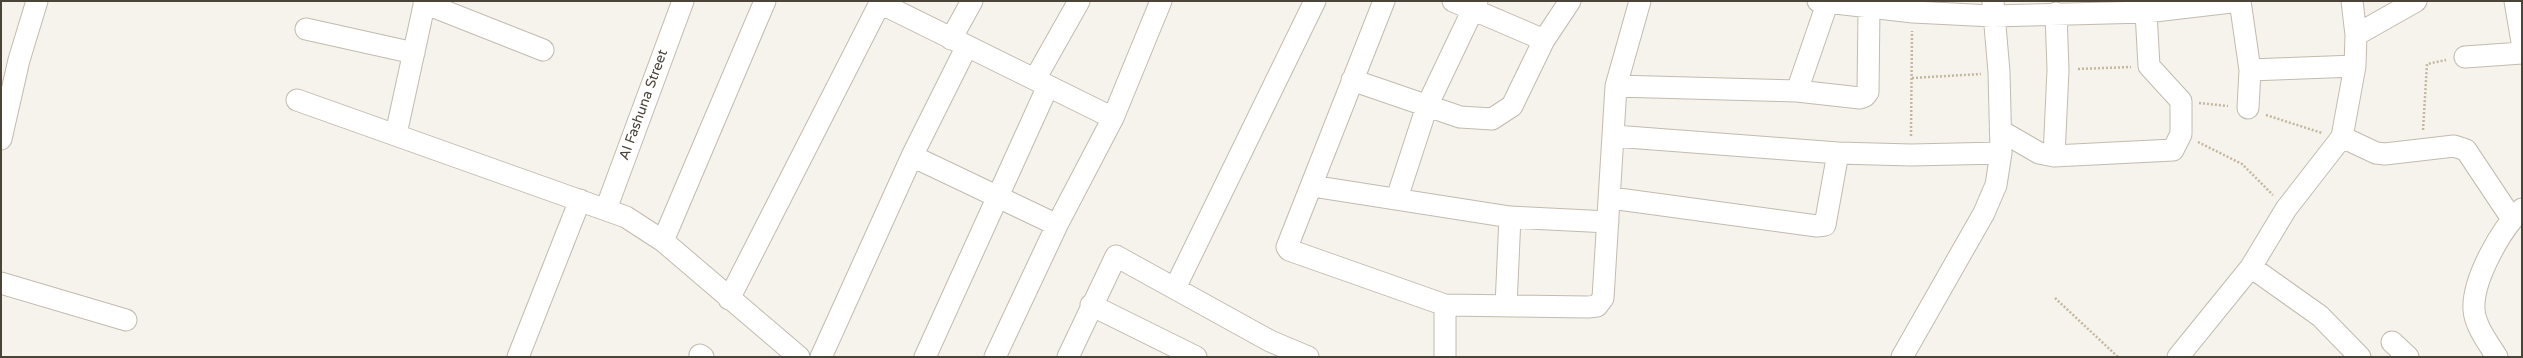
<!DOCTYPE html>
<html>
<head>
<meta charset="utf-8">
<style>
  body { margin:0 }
  #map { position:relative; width:2523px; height:358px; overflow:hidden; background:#f6f3ec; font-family:"Varela Round",sans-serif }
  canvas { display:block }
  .frame { position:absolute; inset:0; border:2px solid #4b4439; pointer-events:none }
</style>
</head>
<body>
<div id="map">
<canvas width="2523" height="358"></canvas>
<div class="frame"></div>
</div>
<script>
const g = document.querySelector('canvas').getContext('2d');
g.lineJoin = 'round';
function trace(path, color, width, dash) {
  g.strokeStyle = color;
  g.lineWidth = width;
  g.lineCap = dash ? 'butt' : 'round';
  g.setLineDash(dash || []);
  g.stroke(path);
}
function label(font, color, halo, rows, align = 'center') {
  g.font = font + ' "Varela Round",sans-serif';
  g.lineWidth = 3;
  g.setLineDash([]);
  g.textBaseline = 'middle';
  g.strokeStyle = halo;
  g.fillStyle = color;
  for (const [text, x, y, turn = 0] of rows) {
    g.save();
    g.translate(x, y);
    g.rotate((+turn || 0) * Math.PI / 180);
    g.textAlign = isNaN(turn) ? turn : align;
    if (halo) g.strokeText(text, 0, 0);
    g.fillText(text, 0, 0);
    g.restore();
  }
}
const minor = new Path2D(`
  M 1384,1 L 1287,247 L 1289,250 L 1445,305 L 1588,307 L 1597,306 L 1603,298 L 1616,86 L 1640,1
  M 1453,1 L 1544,40
  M 1818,1 L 1913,12 L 1993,16 L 2146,12 L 2240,1
  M 2240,1 L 2250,70 L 2248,108
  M 2515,1 L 2522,42
  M 424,3 L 543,50
  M 306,29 L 414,53
  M 2356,35 L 2416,1
  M 951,39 L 972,1
  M 2465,57 L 2522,53
  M 2250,70 L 2355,66
  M 1035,79 L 1079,1
  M 1352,80 L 1460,117 L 1492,119 L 1512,106 L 1544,40 L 1570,1
  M 1616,86 L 1797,91 L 1860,98 L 1865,96 L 1868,92 L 1869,9
  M 1797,91 L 1828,1
  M 297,100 L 626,217 L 663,241 L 799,357
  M 2001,131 L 2039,153 L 2054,156 L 2173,150 L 2181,134 L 2181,101 L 2149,66 L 2146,12
  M 396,134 L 425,1
  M 1614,136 L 1838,153 L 1911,155 L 2001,153
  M 2342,137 L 2376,153 L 2385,154 L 2454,146 L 2466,150 L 2512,219
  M 1,139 L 19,60 L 37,1
  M 912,156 L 1057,225
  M 2054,156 L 2058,70 L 2056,13
  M 1312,186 L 1510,217 L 1608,222
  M 1397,198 L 1427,106 L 1477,1
  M 1611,198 L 1817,226 L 1825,225 L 1838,153
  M 606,209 L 683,1
  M 663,241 L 765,1
  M 2251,267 L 2320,316 L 2360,357
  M 1,283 L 126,320
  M 1175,288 L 1315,1
  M 729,299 L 880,3 L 1113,118
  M 1091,305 L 1196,357
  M 1506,306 L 1510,217
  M 2392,342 L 2408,357
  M 700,355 L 703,357
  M 518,357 L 580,200
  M 821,357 L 912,156 L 967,46
  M 925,357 L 1048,86
  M 995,357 L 1057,225 L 1113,118 L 1161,1
  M 1068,357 L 1116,256 L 1270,341 L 1308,357
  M 1445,357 L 1445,305
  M 1902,357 L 1984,213 L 1996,185 L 2001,153 L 1999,72 L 1993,2
  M 2178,357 L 2251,267 L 2286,209 L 2342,137 L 2355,66 L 2356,35 L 2352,1
  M 2497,357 C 2489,344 2475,326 2474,310 C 2472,280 2501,229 2522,209`);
trace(minor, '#c2bbae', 23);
trace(new Path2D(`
  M 2078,69 L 2131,67
  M 1912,78 L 1981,74
  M 2199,103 L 2228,106
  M 2266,115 L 2322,133
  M 2423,130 L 2427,64 L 2446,60
  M 1911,136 L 1912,31
  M 2198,142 L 2242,164 L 2273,195
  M 2055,298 L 2118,357`), '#c4b79f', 2.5, [2, 2]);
trace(minor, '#fff', 21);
label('14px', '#4b4439', '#fff', [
  ["Al Fashuna Street",644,105,-70]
]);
</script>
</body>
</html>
